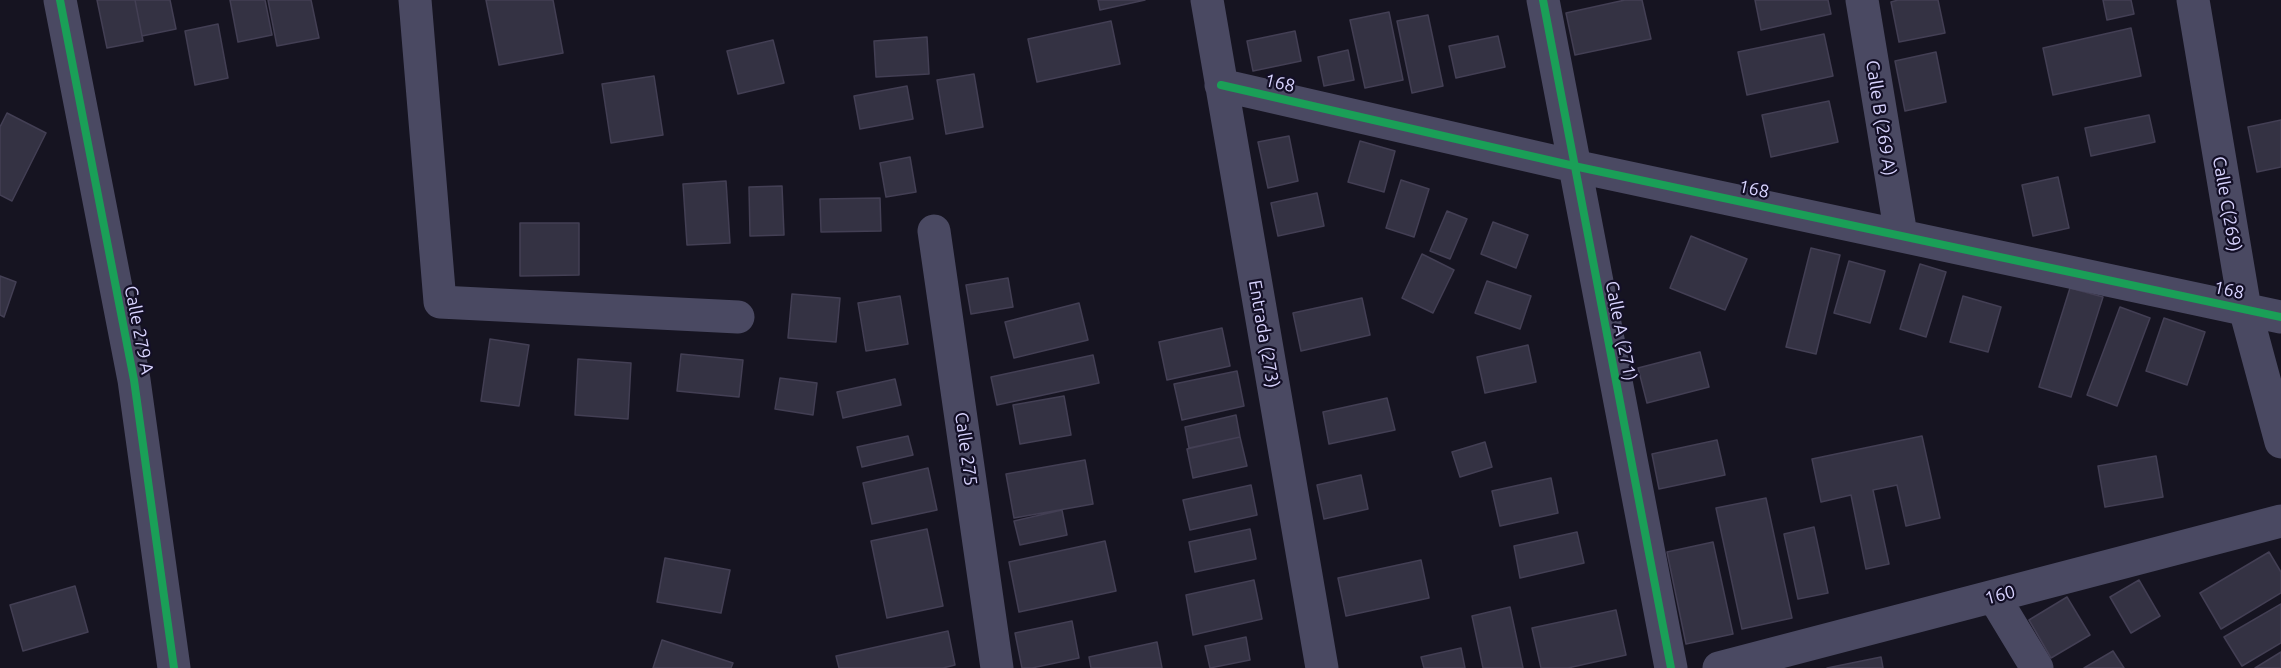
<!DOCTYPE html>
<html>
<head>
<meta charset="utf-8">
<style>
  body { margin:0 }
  canvas { display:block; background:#161421 }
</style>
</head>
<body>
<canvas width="2281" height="668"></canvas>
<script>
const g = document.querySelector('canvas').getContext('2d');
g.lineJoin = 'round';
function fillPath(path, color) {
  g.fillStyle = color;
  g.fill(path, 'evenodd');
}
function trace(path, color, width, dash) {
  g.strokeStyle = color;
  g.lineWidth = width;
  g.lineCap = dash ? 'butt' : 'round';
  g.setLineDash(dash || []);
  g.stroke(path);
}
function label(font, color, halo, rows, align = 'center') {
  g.font = font + ' Ubuntu,sans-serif';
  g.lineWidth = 4.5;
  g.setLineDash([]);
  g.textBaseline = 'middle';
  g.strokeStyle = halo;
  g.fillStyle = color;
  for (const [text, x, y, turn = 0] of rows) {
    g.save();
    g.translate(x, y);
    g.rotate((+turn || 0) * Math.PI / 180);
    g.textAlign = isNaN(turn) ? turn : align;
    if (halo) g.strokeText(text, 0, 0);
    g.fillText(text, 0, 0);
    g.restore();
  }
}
const building = new Path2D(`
  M 97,0 L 135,0 L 143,41 L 107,48 Z
  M 135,0 L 170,0 L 176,29 L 142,36 Z
  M 230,0 L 265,0 L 272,35 L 238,42 Z
  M 268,0 L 311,0 L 319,38 L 277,46 Z
  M 486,0 L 553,0 L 563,53 L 499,65 Z
  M 1098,0 L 1145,0 L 1100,10 Z
  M 1625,0 L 1642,0 L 1651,39 L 1575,55 L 1566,13 Z
  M 1755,0 L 1828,0 L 1831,14 L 1761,30 Z
  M 1898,0 L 1938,0 L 1945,33 L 1899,42 L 1891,2 Z
  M 2103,0 L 2131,0 L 2134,14 L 2107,20 Z
  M 1389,12 L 1403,80 L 1365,88 L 1350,20 Z
  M 1428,15 L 1443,86 L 1412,93 L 1397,21 Z
  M 1111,21 L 1120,64 L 1037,82 L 1028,39 Z
  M 218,24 L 228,78 L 195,85 L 185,31 Z
  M 2131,28 L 2141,76 L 2053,95 L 2043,48 Z
  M 1295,31 L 1301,61 L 1253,71 L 1247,41 Z
  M 1824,34 L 1833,76 L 1747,95 L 1738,52 Z
  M 1498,36 L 1505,67 L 1456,78 L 1449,46 Z
  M 927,37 L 929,74 L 876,77 L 874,41 Z
  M 773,40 L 784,83 L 738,94 L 727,51 Z
  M 1348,50 L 1354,80 L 1324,86 L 1318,57 Z
  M 1936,52 L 1946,102 L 1905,111 L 1895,61 Z
  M 974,74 L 983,127 L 946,134 L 937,80 Z
  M 654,76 L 663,135 L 611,143 L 602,84 Z
  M 907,86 L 913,119 L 860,129 L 854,96 Z
  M 1829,101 L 1838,142 L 1771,157 L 1762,115 Z
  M 7,113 L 46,133 L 12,201 L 0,195 L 0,127 Z
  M 2149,115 L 2155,142 L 2091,156 L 2085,128 Z
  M 2281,120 L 2281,167 L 2257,172 L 2248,127 Z
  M 1289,136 L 1298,181 L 1268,188 L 1258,142 Z
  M 1360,141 L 1395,151 L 1384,192 L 1348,182 Z
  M 910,157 L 916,192 L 886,197 L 880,163 Z
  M 2058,177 L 2069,228 L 2033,236 L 2022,185 Z
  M 1401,180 L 1429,189 L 1414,237 L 1386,228 Z
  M 726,181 L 730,243 L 687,245 L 683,184 Z
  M 782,186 L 784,235 L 750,236 L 749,187 Z
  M 1317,193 L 1324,226 L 1278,236 L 1271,203 Z
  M 880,198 L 881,231 L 821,232 L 820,199 Z
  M 1447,211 L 1467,219 L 1450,259 L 1430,251 Z
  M 1493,222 L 1528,235 L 1516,268 L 1481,254 Z
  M 520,223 L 579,223 L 579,275 L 520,276 Z
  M 1691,236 L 1747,259 L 1725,310 L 1670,288 Z
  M 1811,248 L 1840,255 L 1816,354 L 1786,347 Z
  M 1422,254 L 1454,270 L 1433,313 L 1402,298 Z
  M 1849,261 L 1885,271 L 1870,323 L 1834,313 Z
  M 1920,264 L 1946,272 L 1926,337 L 1900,329 Z
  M 0,276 L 16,282 L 4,317 L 0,315 Z
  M 1008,278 L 1013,307 L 971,314 L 966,285 Z
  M 1487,281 L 1531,296 L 1520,329 L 1475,313 Z
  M 2070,288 L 2103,297 L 2071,397 L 2039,387 Z
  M 792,294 L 840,298 L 836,342 L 788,338 Z
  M 900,296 L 908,344 L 866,351 L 858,303 Z
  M 1963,296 L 2001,307 L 1988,352 L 1950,342 Z
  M 1362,298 L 1370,335 L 1301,351 L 1293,313 Z
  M 1079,303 L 1088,340 L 1014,358 L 1005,322 Z
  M 2120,307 L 2150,318 L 2117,406 L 2087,395 Z
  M 2164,318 L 2205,332 L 2187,385 L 2146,371 Z
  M 1222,328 L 1230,366 L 1167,380 L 1159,342 Z
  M 490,339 L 529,345 L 519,406 L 481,401 Z
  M 1528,345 L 1536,382 L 1485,393 L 1477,357 Z
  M 1700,352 L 1709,387 L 1647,403 L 1638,368 Z
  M 681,354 L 743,360 L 739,397 L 677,391 Z
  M 1093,355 L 1099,383 L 997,405 L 991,377 Z
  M 578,359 L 631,363 L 628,419 L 575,415 Z
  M 1237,371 L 1244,406 L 1182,420 L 1174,384 Z
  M 780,378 L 817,383 L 813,415 L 775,409 Z
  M 895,379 L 901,405 L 843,418 L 837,392 Z
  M 1064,396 L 1071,435 L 1020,444 L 1013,405 Z
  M 1387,398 L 1395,430 L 1329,444 L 1323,412 Z
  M 1236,415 L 1240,437 L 1189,448 L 1185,427 Z
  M 908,436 L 913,455 L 862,467 L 857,447 Z
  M 1922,436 L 1940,518 L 1906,526 L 1897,485 L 1873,490 L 1889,564 L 1866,569 L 1851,495 L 1821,502 L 1812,459 Z
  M 1240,437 L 1247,466 L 1193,478 L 1187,449 Z
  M 1717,440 L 1725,475 L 1659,489 L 1652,454 Z
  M 1485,442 L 1492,467 L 1460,477 L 1452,452 Z
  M 2156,456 L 2163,497 L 2105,507 L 2098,466 Z
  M 1085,460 L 1093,504 L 1014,518 L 1006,474 Z
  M 928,468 L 937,510 L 872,524 L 863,483 Z
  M 1361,475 L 1368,509 L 1324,519 L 1317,485 Z
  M 1551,478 L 1558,513 L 1500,526 L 1492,491 Z
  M 1251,485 L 1257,515 L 1190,530 L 1183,500 Z
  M 1766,498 L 1792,618 L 1742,629 L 1716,508 Z
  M 1062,510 L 1067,535 L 1020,545 L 1014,521 Z
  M 1814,527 L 1828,593 L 1798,599 L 1784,534 Z
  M 927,529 L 943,606 L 887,618 L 871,541 Z
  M 1250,529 L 1256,559 L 1195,572 L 1189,542 Z
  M 1577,532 L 1584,563 L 1520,578 L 1514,546 Z
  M 1105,541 L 1116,591 L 1019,612 L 1009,562 Z
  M 1713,542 L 1733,634 L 1686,644 L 1667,552 Z
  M 2269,552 L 2281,572 L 2281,593 L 2221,629 L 2200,593 Z
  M 665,558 L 730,570 L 721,613 L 657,602 Z
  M 1421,560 L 1429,598 L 1346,616 L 1338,578 Z
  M 1254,580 L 1262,619 L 1193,635 L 1186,595 Z
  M 2139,580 L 2160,616 L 2131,633 L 2110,597 Z
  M 75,586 L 88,632 L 23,651 L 10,605 Z
  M 2067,597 L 2090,635 L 2051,658 L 2029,620 Z
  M 2281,604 L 2281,643 L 2242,666 L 2224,637 Z
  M 1510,607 L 1523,668 L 1483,668 L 1472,616 Z
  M 1616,610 L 1626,655 L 1568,668 L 1541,668 L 1532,628 Z
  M 1072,621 L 1079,658 L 1032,668 L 1022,668 L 1015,633 Z
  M 948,631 L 955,665 L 943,668 L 839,668 L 836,656 Z
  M 1246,637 L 1250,660 L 1210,668 L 1205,646 Z
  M 662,640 L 733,663 L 731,668 L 653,668 Z
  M 1157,642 L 1162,668 L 1091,668 L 1089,657 Z
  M 1461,648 L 1465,668 L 1424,668 L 1421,657 Z
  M 2113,651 L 2124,668 L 2084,668 Z
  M 2281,652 L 2281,668 L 2255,668 Z
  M 1881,657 L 1883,668 L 1827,668 Z`);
fillPath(building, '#343243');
trace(building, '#433f54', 1.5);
trace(new Path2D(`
  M 60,0 L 134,380 L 174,668
  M 415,0 L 440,302 L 738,317
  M 1207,0 L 1322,668
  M 1543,0 L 1671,668
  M 1862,0 L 1901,235
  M 2193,0 L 2245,309 L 2281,442
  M 1221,85 L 1574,166 L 2281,317
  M 934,231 L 997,668
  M 1994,597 L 2037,668
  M 1719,668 L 2281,521`), '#4a4962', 33);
trace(new Path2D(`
  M 60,0 L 134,380 L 174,668
  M 1543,0 L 1671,668
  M 1221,85 L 1574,166 L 2281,317`), '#1a9f57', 8);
label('18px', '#d9d4ff', '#130f26', [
  ["168",1280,83,13],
  ["Calle B (269 A)",1881,118,81],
  ["168",1754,189,12],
  ["Calle C(269)",2227,204,80],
  ["168",2229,290,12],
  ["Calle 279 A",139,330,79],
  ["Calle A (271)",1621,331,79],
  ["Entrada (273)",1264,334,80],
  ["Calle 275",966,449,82],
  ["160",2000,595,-15]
]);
</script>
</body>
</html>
